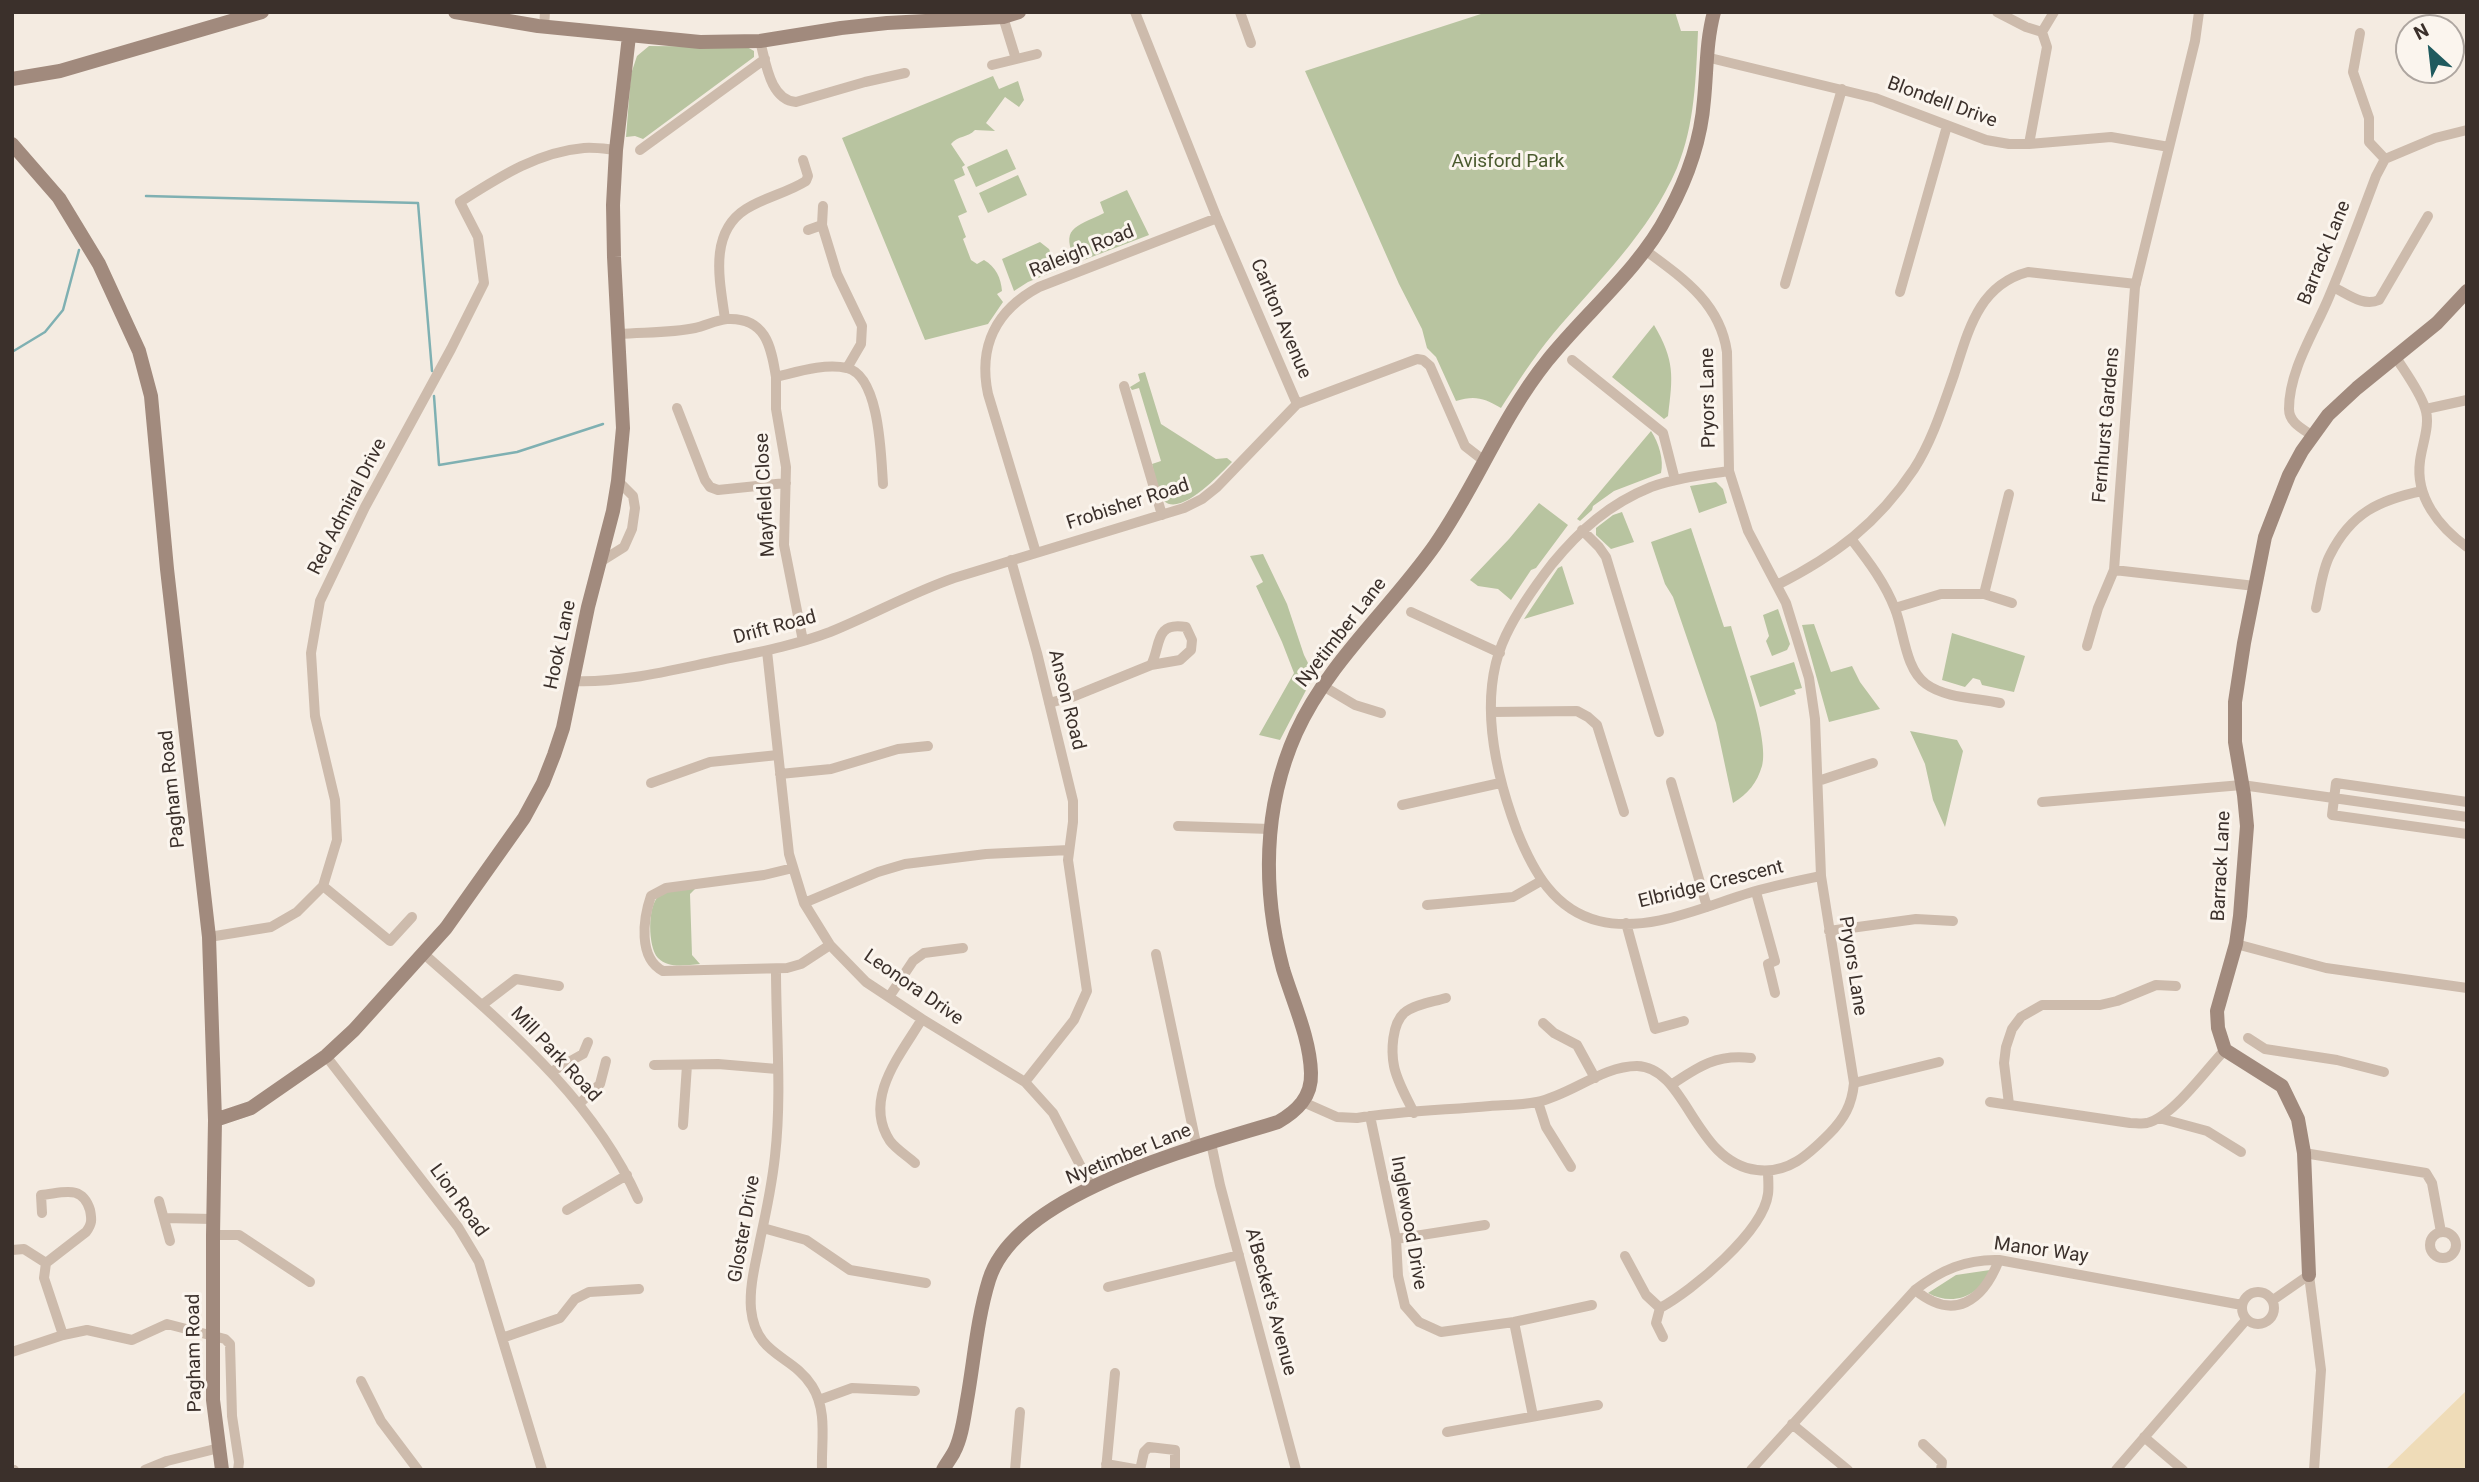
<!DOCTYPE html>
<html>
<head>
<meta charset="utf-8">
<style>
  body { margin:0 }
  #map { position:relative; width:2479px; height:1482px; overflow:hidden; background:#f4ebe1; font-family:Roboto,sans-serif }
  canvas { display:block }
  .frame { position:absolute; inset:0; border:14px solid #3b302b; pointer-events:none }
  .north { position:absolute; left:2395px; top:14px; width:70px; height:70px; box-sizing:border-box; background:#fbf5ee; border:2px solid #aea6a0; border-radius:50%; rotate:333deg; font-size:19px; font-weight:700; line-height:28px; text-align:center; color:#3b302b }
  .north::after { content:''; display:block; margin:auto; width:24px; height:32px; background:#1f5a5e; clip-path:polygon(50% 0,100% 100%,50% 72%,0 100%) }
</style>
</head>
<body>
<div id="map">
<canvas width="2479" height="1482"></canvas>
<div class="frame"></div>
<div class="north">N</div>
</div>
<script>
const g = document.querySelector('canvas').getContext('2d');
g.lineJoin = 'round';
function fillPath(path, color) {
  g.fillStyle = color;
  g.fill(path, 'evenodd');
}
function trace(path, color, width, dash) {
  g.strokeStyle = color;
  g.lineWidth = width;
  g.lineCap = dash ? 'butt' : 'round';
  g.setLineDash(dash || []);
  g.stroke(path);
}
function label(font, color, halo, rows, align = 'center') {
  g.font = font + ' Roboto,sans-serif';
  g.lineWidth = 6;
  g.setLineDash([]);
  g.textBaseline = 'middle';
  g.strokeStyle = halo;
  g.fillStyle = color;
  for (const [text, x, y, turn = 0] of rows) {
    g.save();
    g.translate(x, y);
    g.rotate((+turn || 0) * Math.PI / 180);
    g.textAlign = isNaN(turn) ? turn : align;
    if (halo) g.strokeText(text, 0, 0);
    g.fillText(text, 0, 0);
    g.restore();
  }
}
fillPath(new Path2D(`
  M 1487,12 L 1675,12 L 1681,31 L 1698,31 C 1696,76 1695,125 1677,168 C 1649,233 1598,281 1553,334 C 1534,357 1517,383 1501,408 C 1484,398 1475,395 1456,401 L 1436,357 L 1427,348 L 1422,329 L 1399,284 L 1305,71 Z
  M 649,46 L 747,47 L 754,51 L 754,57 L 643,139 L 635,136 L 626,137 L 631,74 L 637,56 Z
  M 993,76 L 999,89 L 1018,81 L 1024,100 L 1019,107 L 1005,97 L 986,123 L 995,131 L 975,130 C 968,138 958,135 951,144 L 965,165 L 962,167 L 965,175 L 954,180 L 967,212 L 958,216 L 966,237 L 963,239 L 971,260 L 977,264 L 984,260 C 996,267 1001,278 1002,291 L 997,294 L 1003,302 L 988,324 L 925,340 L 842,138 Z
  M 1007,149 L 1016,169 L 976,187 L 967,167 Z
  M 1018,175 L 1027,195 L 988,213 L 979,193 Z
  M 1127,190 L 1149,235 L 1076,263 C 1060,227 1074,228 1104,213 L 1100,202 Z
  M 1040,242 L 1049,249 L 1058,270 L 1028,282 L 1014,291 L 1002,259 Z
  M 1654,325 C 1675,361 1673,376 1668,416 L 1664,419 L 1612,377 Z
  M 1145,372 L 1161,424 L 1216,459 L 1227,458 L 1232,462 C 1221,473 1181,517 1164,501 C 1157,494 1155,475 1152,464 L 1161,461 L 1139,388 L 1132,390 L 1130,387 L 1140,381 L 1138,374 Z
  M 1651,431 C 1659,443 1664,460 1661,473 L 1614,491 L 1593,506 L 1592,510 L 1580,521 L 1577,519 Z
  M 1716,482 L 1723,489 L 1727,503 L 1699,513 L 1690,486 Z
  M 1539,503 L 1568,525 L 1536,568 L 1531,570 L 1511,600 L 1498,589 L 1478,586 L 1470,580 L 1509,539 Z
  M 1622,512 L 1634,542 L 1611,549 L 1596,535 L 1596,528 L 1613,515 Z
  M 1691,528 L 1724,627 L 1731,626 C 1739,655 1770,740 1762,766 C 1757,783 1748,794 1733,803 L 1716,723 L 1673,597 L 1665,584 L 1651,542 Z
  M 1263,554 L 1287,604 L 1304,655 L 1314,675 L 1280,740 L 1259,735 L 1294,673 L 1282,642 L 1256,586 L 1263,582 L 1250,556 Z
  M 1562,566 L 1574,604 L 1524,619 L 1558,568 Z
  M 1778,609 L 1790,644 L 1787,650 L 1772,656 L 1766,641 L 1769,636 L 1763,615 Z
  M 1814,624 L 1831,672 L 1852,666 L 1860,682 L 1880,709 L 1829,722 L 1802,625 Z
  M 1952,633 L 2025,656 L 2014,692 L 1982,685 L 1980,680 L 1973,678 L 1965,687 L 1942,680 Z
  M 1794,662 L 1802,688 L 1794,690 L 1796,694 L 1760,707 L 1750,676 Z
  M 1910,731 L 1957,740 L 1963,751 L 1945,827 L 1933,800 L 1925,764 Z
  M 696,888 L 690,894 L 692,955 L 700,964 C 686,965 669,969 658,958 C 648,948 647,905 659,896 C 668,888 684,889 696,888 Z
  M 1990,1270 C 1980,1296 1953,1307 1928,1293 L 1956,1275 Z`), '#b8c4a0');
fillPath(new Path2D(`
  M 2467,1390 L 2467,1470 L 2385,1470 Z`), '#efdcb8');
trace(new Path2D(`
  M 146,196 L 418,203 L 432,371
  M 12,352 L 45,332 L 63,310 L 79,250
  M 434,396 L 439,465 L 517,452 L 603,424`), '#7fb0b2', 2.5);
trace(new Path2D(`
  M 1135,12 L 1217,218 L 1297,404
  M 1240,12 L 1251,43
  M 1997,12 L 2026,27 L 2042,32 L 2047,47 L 2029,144
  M 1003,17 L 1016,59
  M 544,27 L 545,12
  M 2042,32 L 2054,12
  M 2360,33 L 2353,72 L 2369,118 L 2369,142 L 2385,159
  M 760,41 C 766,63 770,100 796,102 L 865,82 L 905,73
  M 1706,57 L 1875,98 L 1986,140 L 2009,144 L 2029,144 L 2111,137 L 2169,147
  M 992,65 L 1037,54
  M 640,150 L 765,59
  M 823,206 L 822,225 L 837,274 L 862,326 L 861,344 L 847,368
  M 808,230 L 822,225
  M 1785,284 L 1842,89
  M 2333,287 C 2348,294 2363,307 2379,300 L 2428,216
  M 1900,292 L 1947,126
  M 725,319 C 720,282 708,233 746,209 C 765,197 787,193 806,181 L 808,176 L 803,160
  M 619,334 C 644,332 671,333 695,328 C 705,326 716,320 727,319 C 765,317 771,345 776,377
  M 2395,356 C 2405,372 2419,390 2425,408 C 2431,424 2422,444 2420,461 C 2415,497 2439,527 2467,547
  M 1572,360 L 1663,433 L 1675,480
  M 1124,386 L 1162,515
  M 677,408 L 705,480 L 710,487 L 718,490 L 786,483
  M 2426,409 L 2467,400
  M 2313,436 C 2303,429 2289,423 2289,409 C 2289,370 2315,331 2329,297 C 2346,257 2361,216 2376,176 L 2385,159 L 2435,138 L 2467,130
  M 1729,471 C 1703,475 1676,478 1651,487 C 1609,504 1580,530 1552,564 C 1535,586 1518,610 1506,635 C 1477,695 1495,772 1517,831 C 1533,871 1554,910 1599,921 C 1648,933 1703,907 1749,893 C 1772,886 1797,881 1821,876
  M 1582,530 L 1599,547 L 1606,557 L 1659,732
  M 1852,540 C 1869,562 1885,583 1895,609 C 1904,631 1905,669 1926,684 C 1945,698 1977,698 2000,703
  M 1036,553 L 988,394 C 978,346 996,310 1039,287 L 1217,218
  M 1011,560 L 1037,653 L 1073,801 L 1073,822 L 1068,860 L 1087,991 L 1074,1020 L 1025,1082
  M 600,562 L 624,547 L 632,529 L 635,508 L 633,496 L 618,481
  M 2114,570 L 2255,586
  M 1777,585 C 1835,556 1878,523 1914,469 C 1932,441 1943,406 1954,375 C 1968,332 1978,285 2028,272 L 2136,284
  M 1984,594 L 2012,603
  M 1895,608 L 1941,594 L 1984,594 L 2009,494
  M 2316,608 C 2320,591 2322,570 2330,555 C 2351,513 2379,500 2422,491
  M 1411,612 L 1500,653
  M 803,641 L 784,545 L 786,467 L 776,409 L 776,377 C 797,372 824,363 847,368 C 880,376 881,457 883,484
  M 2087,646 L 2098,608 L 2114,570 L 2135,287 L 2195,41 L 2199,12
  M 767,651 L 789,854 L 804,903 L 830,945 L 866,982 L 922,1019 L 1025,1082 L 1053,1113 L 1092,1188
  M 572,681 C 621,683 668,671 716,661 C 754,653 793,646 830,632 C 872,615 911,593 954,578 L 1184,508 L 1202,499 L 1217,487 L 1297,404 L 1417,359 L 1423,360 L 1430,366 L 1465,446 L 1483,460
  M 1323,686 L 1355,705 L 1381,713
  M 1049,703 L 1072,697 L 1151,665 L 1180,660 L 1191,650 L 1192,640 L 1186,627 C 1154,621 1161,647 1151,665
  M 1492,712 L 1577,711 L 1588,717 L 1597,725 L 1624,812
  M 780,774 L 831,769 L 898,749 L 928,746
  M 1818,781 L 1873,763
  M 1671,782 L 1707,907
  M 651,783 L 710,762 L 778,755
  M 2042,802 L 2242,785 L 2467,817
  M 2467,802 L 2336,783 L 2332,815 L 2467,834
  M 1402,805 L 1500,783
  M 1178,826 L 1270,829
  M 793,868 L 764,875 L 666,888 L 651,896 C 643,919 638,958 663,971 L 787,968 L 801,964 L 830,945
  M 323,886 L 390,941 L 412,917
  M 1756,892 L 1775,961 L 1768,964 L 1775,993
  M 804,903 L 878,872 L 905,864 L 986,854 L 1069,850
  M 1427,905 L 1513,897 L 1541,881
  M 1626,923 L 1655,1029 L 1684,1021
  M 1829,931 L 1916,919 L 1953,921
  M 209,937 L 271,927 L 297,912 L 323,886 L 337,840 L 335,800 L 315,716 L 311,653 L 320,601 L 365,507 L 451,349 L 484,283 L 478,237 L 460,202 C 498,178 537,152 584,148 C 594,147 606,149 616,150
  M 2236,944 L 2326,968 L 2467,988
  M 424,954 C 506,1027 592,1097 638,1199
  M 1156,954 L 1197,1148
  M 776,969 C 776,1032 782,1094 775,1156 C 772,1184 766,1213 760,1240 C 756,1262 749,1286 751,1309 C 756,1357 792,1354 812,1386 C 828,1411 821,1442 822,1470
  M 889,997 L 913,961 L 924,953 L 963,948
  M 482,1005 L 516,979 L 559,986
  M 1543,1023 L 1554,1033 L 1577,1045 L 1595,1078
  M 2248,1038 L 2265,1049 L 2337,1060 L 2384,1072
  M 326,1056 L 458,1227 L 479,1262 L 542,1470
  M 654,1065 L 718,1064 L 777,1069
  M 551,1072 L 583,1054 L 588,1042
  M 1854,1083 L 1939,1062
  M 1671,1085 C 1699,1066 1717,1054 1751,1058
  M 1303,1102 L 1337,1117 L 1357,1118 C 1401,1111 1446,1110 1490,1106 C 1505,1105 1522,1105 1537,1102 C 1571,1095 1602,1066 1637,1066 C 1687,1067 1694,1163 1757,1170 C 1788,1174 1808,1155 1829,1134 C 1844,1119 1852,1105 1854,1083 L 1821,876 L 1815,719 L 1809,678 L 1786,603 L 1748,531 L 1729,471 L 1727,352 C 1720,303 1683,278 1645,250
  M 1538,1102 L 1546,1127 L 1571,1167
  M 1990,1102 L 2130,1123 C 2136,1123 2142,1124 2147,1123 C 2173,1117 2207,1068 2225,1050
  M 579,1104 L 600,1084 L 606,1061
  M 2009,1104 L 2004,1063 L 2006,1047 L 2012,1029 L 2021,1017 L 2042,1005 L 2100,1005 L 2117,1001 L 2156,985 L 2176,986
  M 1414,1113 C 1407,1098 1397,1082 1394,1066 C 1391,1051 1392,1024 1404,1013 C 1415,1004 1433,1002 1446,998
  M 1370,1116 L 1396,1239 L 1398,1276 L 1405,1306 L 1419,1322 L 1441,1332 L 1514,1322 L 1592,1305
  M 2159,1118 L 2207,1131 L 2241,1152
  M 683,1125 L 687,1065
  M 1211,1143 L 1220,1185 L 1296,1470
  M 2304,1153 L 2426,1173 L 2432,1183 L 2441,1232
  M 915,1163 C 907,1156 896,1149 890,1141 C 862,1099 901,1054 922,1019
  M 159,1201 L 170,1241
  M 567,1210 L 627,1175
  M 42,1213 L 41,1195 C 63,1193 82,1184 90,1210 C 92,1220 92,1224 86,1232 L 46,1263
  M 164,1218 L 213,1219
  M 763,1228 L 806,1240 L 850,1270 L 926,1283
  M2430 1245a13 13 0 1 1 26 0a13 13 0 1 1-26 0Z
  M 213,1235 L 239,1235 L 310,1282
  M 1396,1239 L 1485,1225
  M 12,1250 L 24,1249 L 46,1263 L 44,1278 L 63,1335
  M 1625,1256 L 1646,1295 L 1660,1308 C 1693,1290 1763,1232 1768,1194 C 1769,1187 1768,1178 1768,1171
  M 1108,1287 L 1239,1255
  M 1915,1290 C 1954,1322 1983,1301 1999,1260
  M2242 1308a16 16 0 1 1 32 0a16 16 0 1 1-32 0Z
  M 2273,1300 L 2309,1275 L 2321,1370 L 2314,1470
  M 1660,1308 L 1656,1323 L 1663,1337
  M 1514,1322 L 1533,1416
  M 502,1338 L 560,1318 L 575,1299 L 589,1292 L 639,1289
  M 12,1352 L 63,1335 L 87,1330 L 132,1340 L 167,1324 L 225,1339 L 230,1344 L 232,1416 L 239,1462 L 238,1470
  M 361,1381 L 381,1421 L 418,1470
  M 819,1400 L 852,1388 L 915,1391
  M 1792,1424 L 1848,1470
  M 1447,1432 L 1598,1405
  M 2144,1437 L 2183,1470
  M 1923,1444 L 1942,1462 L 1941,1470
  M 1106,1464 L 1140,1470
  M 12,1470 L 14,1470
  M 145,1470 L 167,1461 L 219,1448
  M 1015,1470 L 1020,1412
  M 1106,1470 L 1115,1373
  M 1140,1470 L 1144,1452 L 1149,1447 L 1175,1450 L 1175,1470
  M 1751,1470 L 1915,1290 C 1941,1270 1966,1259 1999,1260 L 2242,1305
  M 2116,1470 L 2246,1320`), '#cdbbac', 10);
trace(new Path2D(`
  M 455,12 L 538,26 L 700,42 L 760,41 L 841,28 L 887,23 L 1003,17 L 1019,12
  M 12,79 L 60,71 L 262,12
  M 12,144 L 59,198 L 99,264 L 139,351 L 151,396 L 167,569 L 209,937 L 215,1120 L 213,1235 L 213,1400 L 222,1470
  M 215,1120 L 251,1108 L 326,1056 L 354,1030 L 446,928 L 524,818 L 543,783 L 554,755 L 563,728 L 588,607 L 613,511 L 618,481 L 623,428 L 614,257 L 613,205 L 616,150 L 629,36
  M 2309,1275 L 2304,1153 L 2298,1119 L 2282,1086 L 2225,1050 L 2218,1028 L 2217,1011 L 2236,944 L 2240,916 L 2247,826 L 2244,795 L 2235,742 L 2235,702 L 2244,643 L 2265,537 L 2289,475 L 2302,451 L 2328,415 L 2357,388 L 2437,323 L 2467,291
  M 943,1470 C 946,1464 951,1458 954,1452 C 962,1437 964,1417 967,1400 C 974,1361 977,1319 989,1280 C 1016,1192 1198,1147 1278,1122 C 1297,1111 1312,1097 1311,1073 C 1310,1038 1293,1002 1283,969 C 1262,891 1263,807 1296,733 C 1328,662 1391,608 1435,545 C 1477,485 1500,420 1547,361 C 1586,312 1639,270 1668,214 C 1687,179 1701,140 1704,100 C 1707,70 1706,42 1714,12`), '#a18a7d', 14);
label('19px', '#3b302b', '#fbf5ee', [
  ["Blondell Drive",1942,103,20],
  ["Raleigh Road",1082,252,-22],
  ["Barrack Lane",2325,253,-68],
  ["Carlton Avenue",1280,319,67],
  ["Pryors Lane",1709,398,-91],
  ["Fernhurst Gardens",2107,425,-85],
  ["Mayfield Close",766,495,-93],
  ["Frobisher Road",1128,505,-18],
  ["Red Admiral Drive",348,507,-63],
  ["Drift Road",775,628,-15],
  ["Nyetimber Lane",1342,633,-52],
  ["Hook Lane",561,645,-78],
  ["Anson Road",1066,700,76],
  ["Pagham Road",173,789,-96],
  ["Barrack Lane",2222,866,-87],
  ["Elbridge Crescent",1711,885,-14],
  ["Pryors Lane",1852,966,81],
  ["Leonora Drive",913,988,35],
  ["Mill Park Road",555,1055,47],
  ["Nyetimber Lane",1129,1155,-22],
  ["Lion Road",458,1201,54],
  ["Inglewood Drive",1408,1223,80],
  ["Gloster Drive",745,1229,-80],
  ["Manor Way",2041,1251,8],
  ["A'Becket's Avenue",1270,1302,75],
  ["Pagham Road",195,1353,-91]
]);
label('19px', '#4a5a2e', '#fbf5ee', [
  ["Avisford Park",1508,162]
]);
</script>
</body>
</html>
